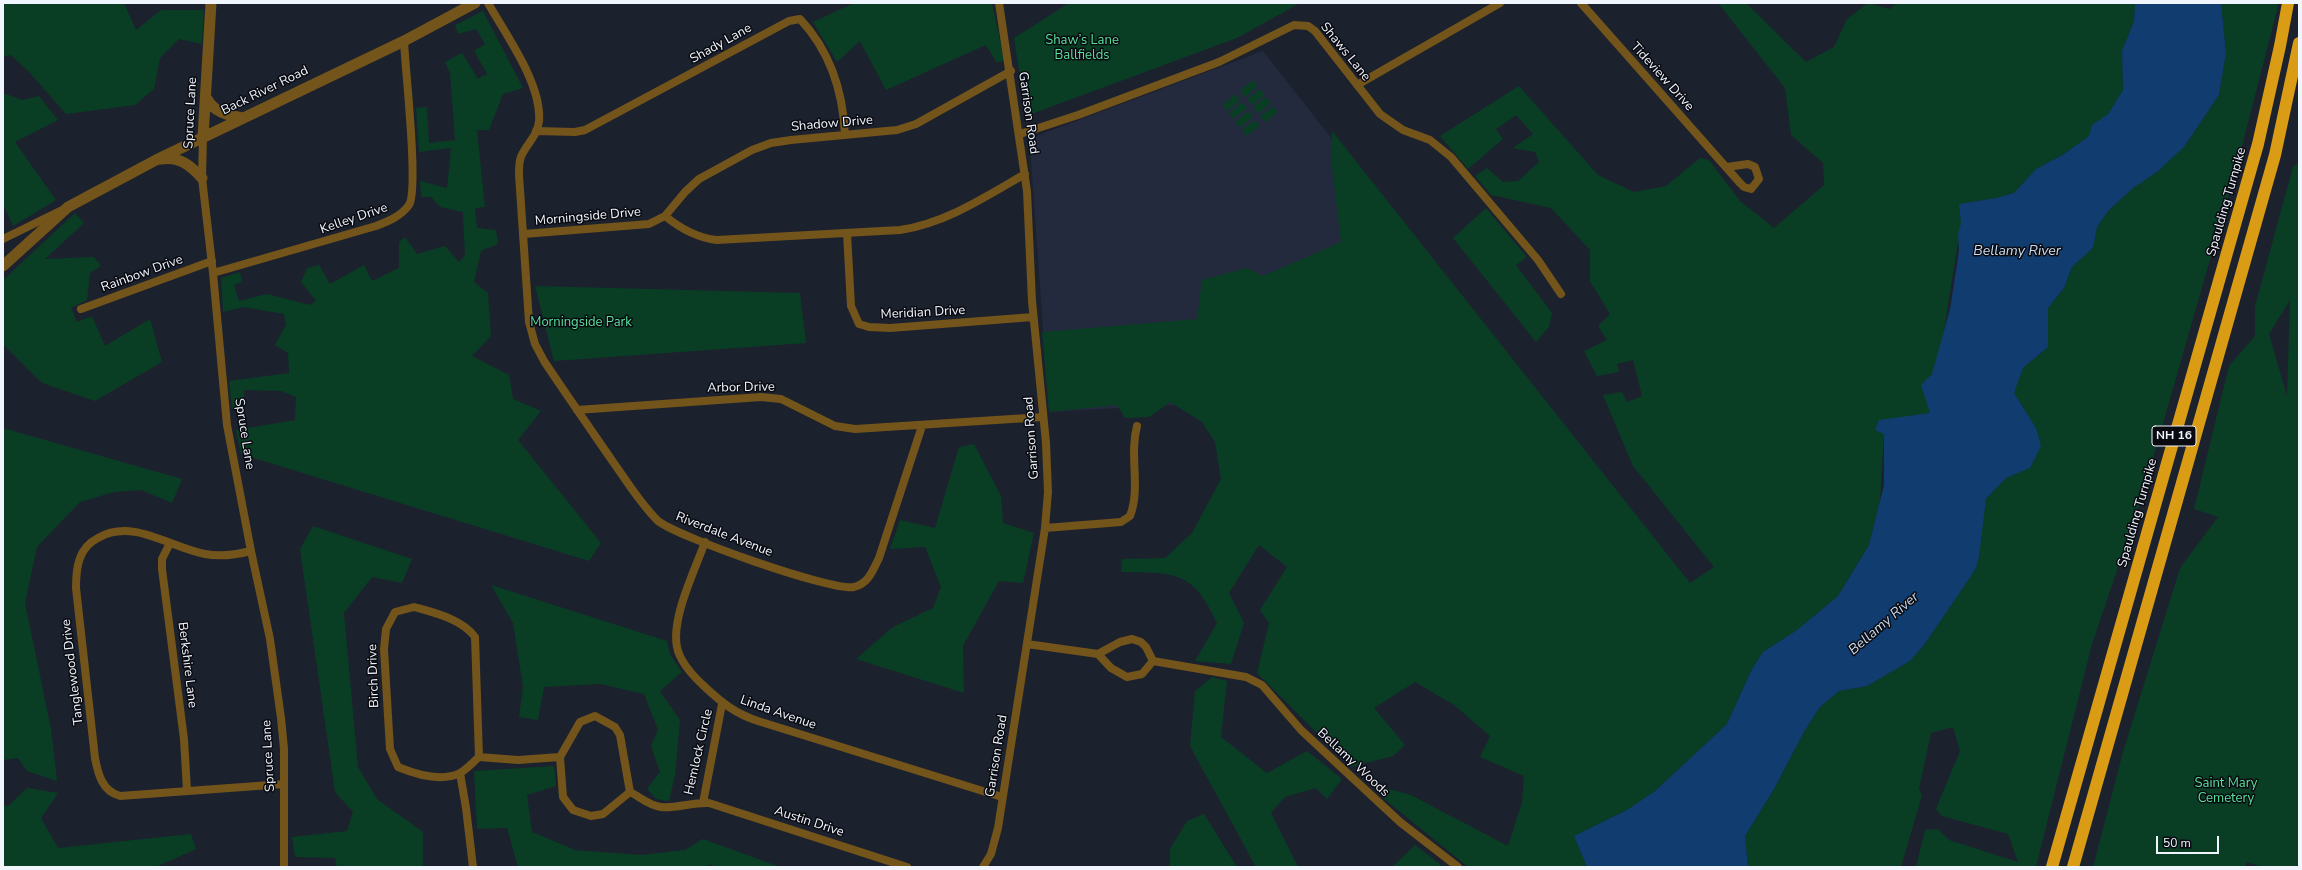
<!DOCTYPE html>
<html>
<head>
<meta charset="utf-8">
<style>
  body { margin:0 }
  #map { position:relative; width:2302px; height:870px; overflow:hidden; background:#1c212e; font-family:"Nunito Sans",sans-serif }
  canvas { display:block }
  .frame { position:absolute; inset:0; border:4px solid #f1f5fe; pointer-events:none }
  .scale { position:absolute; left:2156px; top:836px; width:63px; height:18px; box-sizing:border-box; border:2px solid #f1f5fe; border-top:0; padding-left:5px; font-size:12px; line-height:14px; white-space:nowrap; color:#f1f5fe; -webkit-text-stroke:3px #090b11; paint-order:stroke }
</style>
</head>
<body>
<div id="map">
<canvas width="2302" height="870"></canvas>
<div class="frame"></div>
<div class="scale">50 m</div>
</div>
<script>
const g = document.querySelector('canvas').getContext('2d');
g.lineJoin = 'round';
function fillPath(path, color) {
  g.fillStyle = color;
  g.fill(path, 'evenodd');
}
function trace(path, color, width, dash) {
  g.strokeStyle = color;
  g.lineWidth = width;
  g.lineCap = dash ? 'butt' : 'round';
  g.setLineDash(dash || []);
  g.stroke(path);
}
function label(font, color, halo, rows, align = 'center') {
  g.font = font + ' "Nunito Sans",sans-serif';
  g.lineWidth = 3;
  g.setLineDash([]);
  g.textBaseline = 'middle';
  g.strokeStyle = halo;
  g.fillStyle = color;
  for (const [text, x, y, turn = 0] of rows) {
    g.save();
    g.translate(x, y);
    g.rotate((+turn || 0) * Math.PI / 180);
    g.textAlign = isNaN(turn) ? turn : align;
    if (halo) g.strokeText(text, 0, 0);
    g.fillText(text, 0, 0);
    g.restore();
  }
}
fillPath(new Path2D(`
  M 1263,51 L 1503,357 L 1405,392 L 1049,412 L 1030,146 L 1034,139 L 1039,135 Z`), '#232a3d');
fillPath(new Path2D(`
  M 3,3 L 124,3 L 136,30 L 161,10 L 204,10 L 202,44 L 179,39 L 160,58 L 154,89 L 135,105 L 66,114 L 30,73 L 11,55 L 3,57 Z
  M 854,3 L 992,3 L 1004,60 L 997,63 L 986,45 L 886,90 L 860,41 L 837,62 L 813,22 Z
  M 1069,3 L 1300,3 L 1237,38 L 1026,116 L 1014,38 Z
  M 1718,3 L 1746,3 L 1806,62 L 1834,47 L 1847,19 L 1868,3 L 1890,9 L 1896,3 L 2135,3 L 2134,21 L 2122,51 L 2123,90 L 2108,114 L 2093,125 L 2089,136 L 2064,154 L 2036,169 L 2014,193 L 1996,198 L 1960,204 L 1961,223 L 1931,413 L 1884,434 L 1880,501 L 1869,545 L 1838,596 L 1797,630 L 1763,652 L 1752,669 L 1727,724 L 1655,791 L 1627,810 L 1574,836 L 1587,867 L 1467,866 L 1383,798 L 1389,789 L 1411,795 L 1508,846 L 1522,802 L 1524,776 L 1480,757 L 1490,736 L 1454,705 L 1415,682 L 1374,708 L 1405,745 L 1393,756 L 1351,767 L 1257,673 L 1269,623 L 1260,610 L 1287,567 L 1259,545 L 1229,593 L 1244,623 L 1231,664 L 1195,661 L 1217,623 C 1193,570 1174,573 1121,572 L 1122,559 L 1165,558 L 1192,533 L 1221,479 L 1215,442 L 1202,422 L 1170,402 L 1149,417 L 1125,418 L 1117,405 L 1049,412 L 1042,332 L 1197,319 L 1202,280 L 1247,268 L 1263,276 L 1341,242 L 1331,159 L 1332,131 L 1690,583 L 1714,567 L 1633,466 L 1603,395 L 1622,392 L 1627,402 L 1642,396 L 1633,360 L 1617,364 L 1619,372 L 1597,376 L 1584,351 L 1607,340 L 1598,326 L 1610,314 L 1590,281 L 1590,250 L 1551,208 L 1491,195 L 1475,176 L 1487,168 L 1503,182 L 1518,181 L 1539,162 L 1535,152 L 1513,148 L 1533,134 L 1516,115 L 1496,129 L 1503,139 L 1468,169 L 1440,136 L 1519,86 L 1598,175 L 1634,192 L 1666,186 L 1700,158 L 1709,160 L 1740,201 L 1774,228 L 1824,185 L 1823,163 L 1791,135 L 1785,88 Z
  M 2221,3 L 2278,3 L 2277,10 L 2238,162 L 2141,500 L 2092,644 L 2036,867 L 1916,867 L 1925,830 L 1938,829 L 1949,840 L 2018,862 L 2008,834 L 1942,816 L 1936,809 L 1960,751 L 1953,727 L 1931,733 L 1919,789 L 1922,795 L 1901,867 L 1748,867 L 1745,836 L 1774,789 L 1805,730 L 1820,707 L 1839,691 L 1867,686 L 1910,661 L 1924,645 L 1976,568 L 1986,499 L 2006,478 L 2030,467 L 2024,408 L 2013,393 L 2023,368 L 2048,347 L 2048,308 L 2064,288 L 2072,267 L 2093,248 L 2097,227 L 2109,210 L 2132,189 L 2158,171 L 2184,147 L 2219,95 L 2226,53 Z
  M 483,11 L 523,88 L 503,94 L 489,130 L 477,130 L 485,207 L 475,208 L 477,228 L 496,230 L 498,244 L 481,251 L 474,282 L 488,293 L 491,336 L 472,356 L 509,375 L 513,399 L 541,411 L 518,440 L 601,543 L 589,561 L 241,454 L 236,430 L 295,420 L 296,397 L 281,391 L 244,390 L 244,408 L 232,409 L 229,381 L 289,373 L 288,353 L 275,345 L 286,325 L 284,314 L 244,307 L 223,312 L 221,278 L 240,272 L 242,282 L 234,285 L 239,301 L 267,294 L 310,305 L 316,301 L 301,282 L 307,268 L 319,265 L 330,284 L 364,265 L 372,281 L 399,268 L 399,242 L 405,237 L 417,254 L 445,246 L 459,262 L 465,255 L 463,212 L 440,207 L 431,197 L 421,197 L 420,181 L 447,188 L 451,148 L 419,152 L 416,108 L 427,107 L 429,143 L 455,140 L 450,73 L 445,62 L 462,53 L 478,79 L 487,74 L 474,51 L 485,44 L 476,29 L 458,34 L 455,25 Z
  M 1253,80 L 1258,86 L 1245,97 L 1240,90 Z
  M 1260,89 L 1265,95 L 1252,105 L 1247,99 Z
  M 3,93 L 22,100 L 39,96 L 58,120 L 15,142 L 56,200 L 13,226 L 3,204 Z
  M 1235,94 L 1240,100 L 1227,111 L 1222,105 Z
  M 1266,97 L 1271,103 L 1258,114 L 1253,107 Z
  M 1242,102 L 1247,108 L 1233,119 L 1229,113 Z
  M 1273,106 L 1278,112 L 1265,122 L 1260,116 Z
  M 1248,111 L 1253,117 L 1240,128 L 1235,122 Z
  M 1255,120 L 1260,126 L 1246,136 L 1242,130 Z
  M 2299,163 L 2299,867 L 2262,867 L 2247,862 L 2245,867 L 2093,867 L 2123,752 L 2180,568 L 2218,517 L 2194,509 L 2229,366 L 2255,336 L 2255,306 L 2293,167 ZM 2290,300 L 2287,396 L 2269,334 Z
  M 1486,208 L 1527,257 L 1516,265 L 1552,313 L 1549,327 L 1536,342 L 1453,238 Z
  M 75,213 L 84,223 L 45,259 L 94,257 L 101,266 L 90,273 L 87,300 L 71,308 L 77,322 L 92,316 L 105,346 L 150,319 L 162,362 L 95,401 L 42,383 L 3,344 L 3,280 Z
  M 535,286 L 800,293 L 806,343 L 554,361 Z
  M 3,428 L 182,479 L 172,503 L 141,490 L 114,492 L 80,502 L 37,547 L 25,603 L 51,729 L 57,781 L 27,771 L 18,758 L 3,760 Z
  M 974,444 L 1001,496 L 1003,523 L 1034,533 L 1023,583 L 999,581 L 963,646 L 964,693 L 856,659 L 893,627 L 933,608 L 941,587 L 925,547 L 890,549 L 900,520 L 935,528 L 959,447 Z
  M 313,526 L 412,559 L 402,583 L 372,577 L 344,613 L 358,767 L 377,799 L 423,832 L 423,867 L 337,867 L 335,858 L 295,857 L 292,837 L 347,831 L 353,812 L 335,792 L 300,549 Z
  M 491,585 L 667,641 L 670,654 L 682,672 L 660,691 L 680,720 L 675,775 L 669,801 L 656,799 L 647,789 L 660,772 L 651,746 L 658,730 L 644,694 L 600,684 L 544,687 L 538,720 L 519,717 L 523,687 L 513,623 Z
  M 1212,677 L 1227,681 L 1221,737 L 1267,773 L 1307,751 L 1342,779 L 1327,799 L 1316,788 L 1285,797 L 1271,813 L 1298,867 L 1256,867 L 1190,746 L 1195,691 Z
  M 554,766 L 556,786 L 527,795 L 532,832 L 575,850 L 641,855 L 685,850 L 703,839 L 780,867 L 714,867 L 710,864 L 707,867 L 518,867 L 507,828 L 477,829 L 474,771 Z
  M 27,788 L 58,793 L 41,818 L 58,848 L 191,834 L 196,849 L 156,867 L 3,867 L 3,805 L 8,806 Z
  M 1204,814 L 1237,867 L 1170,867 L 1170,849 L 1187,821 Z
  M 1415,845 L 1441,865 L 1439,867 L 1392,867 Z`), '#093e25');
fillPath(new Path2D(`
  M 2135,3 L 2221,3 L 2226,53 L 2219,95 L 2184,147 L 2158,171 L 2132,189 L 2109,210 L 2097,227 L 2093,248 L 2072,267 L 2064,288 L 2048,308 L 2048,347 L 2023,368 L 2014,393 L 2036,428 L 2041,446 L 2030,468 L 2006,478 L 1986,499 L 1979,556 L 1976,568 L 1969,579 L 1924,645 L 1910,661 L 1867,686 L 1839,691 L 1820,707 L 1805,730 L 1774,789 L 1745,836 L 1748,867 L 1587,867 L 1574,836 L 1627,810 L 1655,791 L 1727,724 L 1752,669 L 1763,652 L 1797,630 L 1838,596 L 1869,545 L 1884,485 L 1884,434 L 1875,430 L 1879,420 L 1930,413 L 1921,385 L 1932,374 L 1950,309 L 1959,251 L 1958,234 L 1961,223 L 1959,204 L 1996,198 L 2014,193 L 2036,169 L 2064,154 L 2089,136 L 2092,125 L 2108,114 L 2123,90 L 2122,51 L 2134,21 Z`), '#103c6f');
trace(new Path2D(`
  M 488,3 C 506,35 542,84 539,121 C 538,133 530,141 524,151 C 519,158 519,166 519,175 L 529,322 L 535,344 L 544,361 C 566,394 589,427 611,459 C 626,480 639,502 657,520 C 674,536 833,592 854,587 C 869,583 873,570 879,558 L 922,426
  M 1581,3 L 1740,183 L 1744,187 L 1751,189 L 1759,179 L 1755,167 L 1748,164 L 1727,167
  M 1357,85 L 1500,3
  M 536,131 L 575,132 L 585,130 L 789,21 L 800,19 C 831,52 843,91 845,135
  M 1020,134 L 1078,115 L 1219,62 L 1294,25 L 1308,26 L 1315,31 L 1380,114 L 1403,130 L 1430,140 L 1451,157 L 1538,260 L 1561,294
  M 203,137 L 202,178 L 213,273 L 227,425 L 251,551 L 270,639 L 281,718 L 284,749 L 284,867
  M 665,216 C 681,229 697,238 717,240 L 900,230 C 946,223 985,197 1025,174
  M 847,233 L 851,306 L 859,324 L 869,327 L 890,328 L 1033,317
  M 524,234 L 649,224 L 665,216 L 685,192 L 699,179 L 752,150 L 771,143 L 791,140 L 897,130 L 916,124 L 1011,71
  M 3,239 L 60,211
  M 213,273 L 376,226 C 389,221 401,216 409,205 C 419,189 405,67 404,41
  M 81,309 L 212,261
  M 577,410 L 761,397 L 781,399 L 835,426 L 855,429 L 1043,417
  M 1045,528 L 1121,522 L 1130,516 C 1141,488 1129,456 1137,426
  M 705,542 C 695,570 671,618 677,647 C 680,663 694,677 705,687 C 722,703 736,714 758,721 L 1002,797
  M 170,543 L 162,559 L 162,569 L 184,739 L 187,791
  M 251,551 C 235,555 221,557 205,554 C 169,547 133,518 98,538 C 78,548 76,568 76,588 L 95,758 C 98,774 102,791 120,796 L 284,784
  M 414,607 C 435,613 462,619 475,637 L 479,757 C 473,762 467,769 460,773 C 442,782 415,774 398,767 L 390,749 L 384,649 L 386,629 L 395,612 Z
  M 1027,644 L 1098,654 L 1120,642 L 1132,639 L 1141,642 L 1146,647 L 1153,661 L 1142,674 L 1127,677 L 1111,668 L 1098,654
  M 1153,661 L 1246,677 L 1262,685 L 1301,730 L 1400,822 L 1458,867
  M 479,757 L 518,760 L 560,757
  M 460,773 L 466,808 L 473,867
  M 630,792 L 603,814 L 591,816 L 573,810 L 563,797 L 560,757 L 580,722 L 595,716 L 615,727 L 620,735 L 630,792 C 640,797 650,806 661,807 C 674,809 693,802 709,803 L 907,867
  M 703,803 L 722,704
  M 983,867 L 991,854 L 998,828 L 1045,528 L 1048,492 L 1046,443 L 1032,301 L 1027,191 L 999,3`), '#73541a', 8);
trace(new Path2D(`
  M 207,99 C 215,113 228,115 243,118
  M 203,137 L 211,3
  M 161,159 C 179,156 190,165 202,178
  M 3,266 L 68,207 L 156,160 L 404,41 L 475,3`), '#73541a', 11);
trace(new Path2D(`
  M 2052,867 L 2258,144 L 2280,46 L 2288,3
  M 2073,867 L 2275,155 L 2299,43`), '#d99c14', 12);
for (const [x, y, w] of [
  [2174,436,44]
]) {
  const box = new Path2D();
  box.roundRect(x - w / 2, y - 10, w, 20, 3);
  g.fillStyle = '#090b11';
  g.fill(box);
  trace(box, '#f1f5fe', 1);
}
label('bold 12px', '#f1f5fe', null, [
  ["NH 16",2174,436]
]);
label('13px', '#58e09b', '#090b11', [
  ["Shaw’s Lane",1082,41],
  ["Ballfields",1082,56],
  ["Morningside Park",581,323],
  ["Saint Mary",2226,784],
  ["Cemetery",2226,799]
]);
label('13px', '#f1f5fe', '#090b11', [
  ["Shady Lane",721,44,-29],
  ["Shaws Lane",1345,52,51],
  ["Tideview Drive",1662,77,48],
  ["Back River Road",265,91,-26],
  ["Spruce Lane",191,113,-87],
  ["Garrison Road",1028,113,82],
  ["Shadow Drive",832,124,-5],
  ["Spaulding Turnpike",2227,202,-74],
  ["Morningside Drive",588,217,-5],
  ["Kelley Drive",354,219,-19],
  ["Rainbow Drive",142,274,-20],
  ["Meridian Drive",923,313,-3],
  ["Arbor Drive",741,388,-1],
  ["Spruce Lane",244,434,81],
  ["Garrison Road",1032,438,-94],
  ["Spaulding Turnpike",2138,513,-74],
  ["Riverdale Avenue",724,535,21],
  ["Berkshire Lane",187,665,83],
  ["Tanglewood Drive",73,672,-97],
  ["Birch Drive",374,676,-92],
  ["Linda Avenue",778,713,19],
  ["Hemlock Circle",699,752,-77],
  ["Spruce Lane",269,756,-93],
  ["Garrison Road",997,756,-81],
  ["Bellamy Woods",1353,763,43],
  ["Austin Drive",809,822,18]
]);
label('italic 14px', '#ccdbef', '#090b11', [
  ["Bellamy River",2017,252],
  ["Bellamy River",1884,624,-41]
]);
</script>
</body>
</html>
